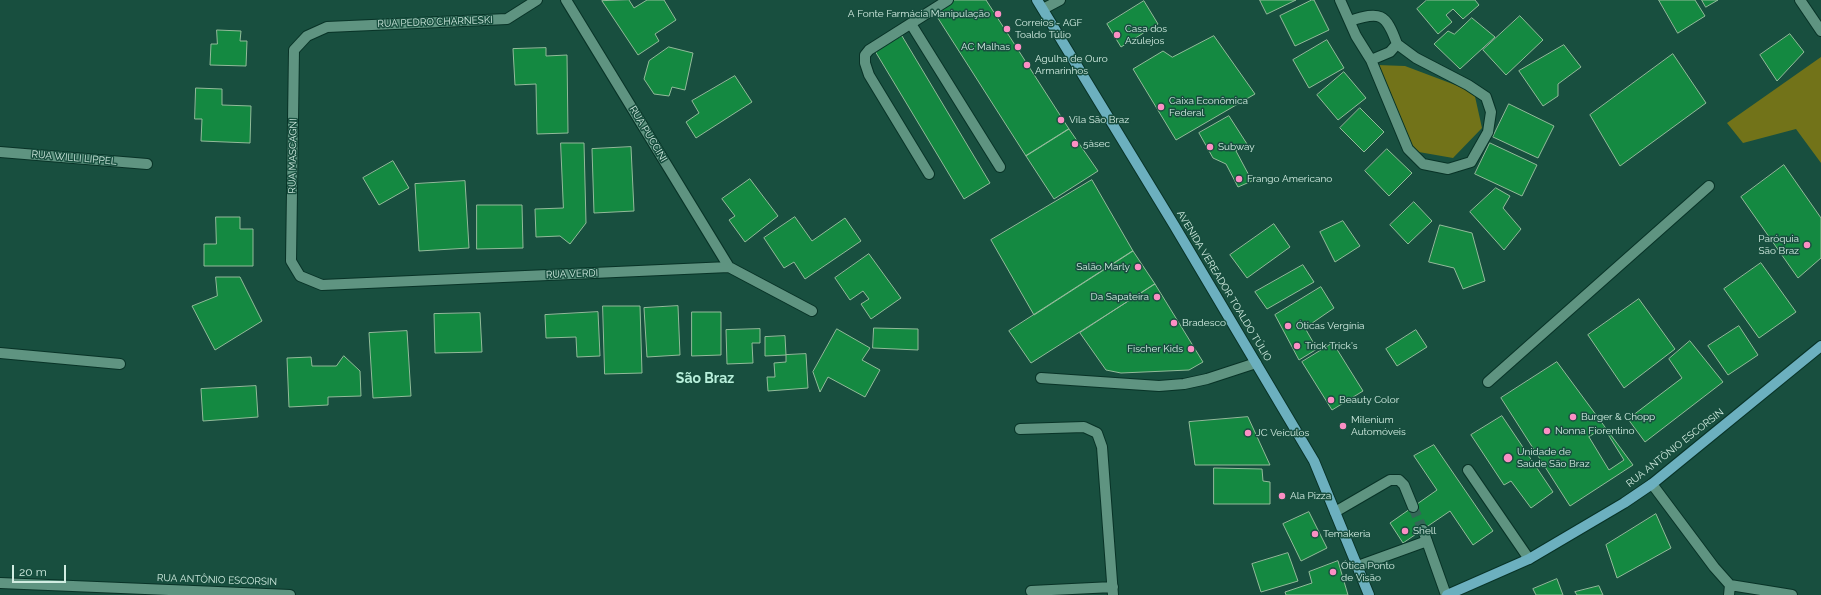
<!DOCTYPE html>
<html>
<head>
<meta charset="utf-8">
<style>
  body { margin:0 }
  #map { position:relative; width:1821px; height:595px; overflow:hidden; background:#184f3f; font-family:Raleway,sans-serif }
  canvas { display:block }
  .scale { position:absolute; left:12px; top:565px; width:54px; height:18px; box-sizing:border-box; border:2px solid #d1ece1; border-top:0; padding-left:5px; font-size:12px; line-height:14px; white-space:nowrap; color:#d1ece1; -webkit-text-stroke:3px #184f3f; paint-order:stroke }
</style>
</head>
<body>
<div id="map">
<canvas width="1821" height="595"></canvas>
<div class="scale">20 m</div>
</div>
<script>
const g = document.querySelector('canvas').getContext('2d');
g.lineJoin = 'round';
function fillPath(path, color) {
  g.fillStyle = color;
  g.fill(path, 'evenodd');
}
function trace(path, color, width, dash) {
  g.strokeStyle = color;
  g.lineWidth = width;
  g.lineCap = dash ? 'butt' : 'round';
  g.setLineDash(dash || []);
  g.stroke(path);
}
function label(font, color, halo, rows, align = 'center') {
  g.font = font + ' Raleway,sans-serif';
  g.lineWidth = 3;
  g.setLineDash([]);
  g.textBaseline = 'middle';
  g.strokeStyle = halo;
  g.fillStyle = color;
  for (const [text, x, y, turn = 0] of rows) {
    g.save();
    g.translate(x, y);
    g.rotate((+turn || 0) * Math.PI / 180);
    g.textAlign = isNaN(turn) ? turn : align;
    if (halo) g.strokeText(text, 0, 0);
    g.fillText(text, 0, 0);
    g.restore();
  }
}
fillPath(new Path2D(`
  M 1821,57 L 1821,163 L 1796,129 L 1743,143 L 1727,123 Z
  M 1377,65 L 1405,66 L 1474,92 L 1482,128 L 1453,158 L 1413,151 Z`), '#727319');
const building = new Path2D(`
  M 629,0 L 634,8 L 647,0 L 664,0 L 676,20 L 655,34 L 659,41 L 638,55 L 602,1 Z
  M 952,0 L 986,0 L 1069,129 L 1026,156 L 934,12 Z
  M 1260,0 L 1296,0 L 1267,14 Z
  M 1312,0 L 1314,0 L 1329,30 L 1295,46 L 1280,16 Z
  M 1427,0 L 1475,0 L 1479,5 L 1463,19 L 1453,9 L 1446,15 L 1452,22 L 1438,34 L 1417,9 Z
  M 1659,0 L 1695,0 L 1705,16 L 1678,33 Z
  M 1702,0 L 1718,0 L 1706,7 Z
  M 1144,1 L 1158,24 L 1121,47 L 1107,24 Z
  M 1520,16 L 1543,40 L 1506,75 L 1483,50 Z
  M 1472,18 L 1495,37 L 1460,69 L 1434,44 L 1448,31 L 1454,34 Z
  M 217,30 L 241,31 L 240,41 L 247,41 L 246,66 L 210,65 L 211,44 L 217,44 Z
  M 1790,34 L 1804,52 L 1777,81 L 1760,55 Z
  M 902,36 L 990,183 L 964,199 L 875,51 Z
  M 1214,36 L 1255,94 L 1176,140 L 1133,69 L 1163,51 L 1172,57 Z
  M 1327,40 L 1344,68 L 1309,88 L 1293,60 Z
  M 1564,45 L 1581,67 L 1558,84 L 1558,96 L 1543,106 L 1519,71 Z
  M 669,47 L 693,53 L 685,90 L 672,87 L 669,96 L 654,94 L 644,79 L 649,61 Z
  M 546,48 L 546,56 L 567,55 L 568,133 L 537,134 L 536,84 L 515,85 L 513,49 Z
  M 1673,54 L 1706,103 L 1620,166 L 1590,115 Z
  M 1344,72 L 1366,98 L 1338,120 L 1317,95 Z
  M 735,76 L 752,102 L 696,138 L 686,122 L 699,113 L 692,101 Z
  M 196,88 L 222,89 L 222,105 L 251,106 L 250,143 L 201,141 L 202,119 L 195,119 Z
  M 1509,104 L 1554,126 L 1538,158 L 1493,137 Z
  M 1360,108 L 1384,132 L 1364,152 L 1340,128 Z
  M 1229,116 L 1247,144 L 1236,151 L 1252,181 L 1238,187 L 1226,164 L 1213,158 L 1199,133 Z
  M 1069,129 L 1098,171 L 1054,199 L 1026,156 Z
  M 561,143 L 584,143 L 586,223 L 570,244 L 560,236 L 536,237 L 535,209 L 563,208 Z
  M 1490,143 L 1537,165 L 1522,196 L 1475,174 Z
  M 631,147 L 634,211 L 594,213 L 592,149 Z
  M 1387,149 L 1412,173 L 1389,196 L 1365,171 Z
  M 393,161 L 409,188 L 379,205 L 363,178 Z
  M 1784,165 L 1821,218 L 1821,258 L 1798,278 L 1741,197 Z
  M 750,179 L 778,216 L 745,242 L 729,220 L 735,216 L 722,199 Z
  M 1092,180 L 1133,251 L 1034,315 L 991,240 Z
  M 465,181 L 469,248 L 419,251 L 415,184 Z
  M 1496,188 L 1510,196 L 1503,208 L 1521,229 L 1504,250 L 1470,212 Z
  M 1414,202 L 1432,221 L 1408,244 L 1390,225 Z
  M 477,205 L 522,205 L 523,248 L 477,249 Z
  M 216,217 L 240,217 L 240,229 L 253,229 L 253,266 L 204,266 L 204,244 L 216,244 Z
  M 795,217 L 812,241 L 845,218 L 861,241 L 805,279 L 794,262 L 784,268 L 764,238 Z
  M 1343,221 L 1360,246 L 1335,262 L 1320,232 Z
  M 1274,224 L 1290,247 L 1247,278 L 1230,255 Z
  M 1440,225 L 1472,233 L 1485,281 L 1463,289 L 1454,268 L 1429,262 Z
  M 1133,251 L 1155,284 L 1031,363 L 1009,331 Z
  M 869,254 L 901,298 L 871,319 L 861,304 L 869,299 L 863,291 L 850,300 L 835,278 Z
  M 1761,263 L 1796,312 L 1759,338 L 1724,289 Z
  M 1303,265 L 1314,282 L 1267,309 L 1255,292 Z
  M 216,277 L 240,277 L 262,321 L 215,350 L 192,306 L 217,296 Z
  M 1155,284 L 1203,362 L 1189,370 L 1121,373 L 1106,370 L 1080,333 Z
  M 1321,287 L 1334,308 L 1305,328 L 1317,349 L 1299,360 L 1275,315 Z
  M 1639,299 L 1675,349 L 1624,388 L 1588,335 Z
  M 603,306 L 640,306 L 642,373 L 605,374 Z
  M 678,306 L 680,355 L 647,357 L 644,308 Z
  M 598,312 L 600,356 L 577,357 L 576,337 L 546,338 L 545,315 Z
  M 692,312 L 721,312 L 721,355 L 692,356 Z
  M 480,313 L 482,352 L 435,353 L 434,314 Z
  M 1739,326 L 1758,355 L 1728,375 L 1708,346 Z
  M 874,328 L 918,329 L 918,350 L 873,348 Z
  M 760,329 L 760,343 L 752,343 L 753,363 L 727,364 L 726,330 Z
  M 837,329 L 870,348 L 862,360 L 880,370 L 865,397 L 828,377 L 820,392 L 813,372 Z
  M 1416,330 L 1427,347 L 1397,366 L 1386,349 Z
  M 407,331 L 411,396 L 373,398 L 369,333 Z
  M 785,336 L 786,355 L 765,356 L 765,337 Z
  M 1690,341 L 1723,382 L 1645,442 L 1628,419 L 1682,378 L 1669,359 Z
  M 1333,343 L 1363,391 L 1332,410 L 1302,362 Z
  M 806,354 L 808,388 L 768,391 L 767,377 L 775,377 L 774,363 L 786,362 L 786,355 Z
  M 344,356 L 360,371 L 361,396 L 328,397 L 328,405 L 289,407 L 287,358 L 311,357 L 312,366 L 336,366 Z
  M 1557,362 L 1633,465 L 1570,506 L 1501,398 Z
  M 256,386 L 258,417 L 203,421 L 201,389 Z
  M 1502,416 L 1553,492 L 1531,508 L 1511,481 L 1504,485 L 1471,435 Z
  M 1248,417 L 1270,465 L 1195,465 L 1189,422 Z
  M 1604,428 L 1624,460 L 1609,470 L 1589,437 Z
  M 1434,445 L 1493,531 L 1473,545 L 1450,511 L 1403,543 L 1390,523 L 1437,490 L 1414,456 Z
  M 1214,468 L 1262,469 L 1263,481 L 1270,482 L 1270,504 L 1214,504 Z
  M 1309,512 L 1327,548 L 1301,561 L 1283,524 Z
  M 1656,514 L 1671,548 L 1617,578 L 1606,545 Z
  M 1288,553 L 1298,581 L 1261,592 L 1252,564 Z
  M 1338,561 L 1348,595 L 1286,595 L 1285,592 L 1312,583 L 1309,572 Z
  M 1557,579 L 1563,595 L 1536,595 L 1533,589 Z
  M 1599,586 L 1603,595 L 1577,595 L 1575,592 Z`);
fillPath(building, '#148941');
trace(building, '#92bb9a', 1);
trace(new Path2D(`
  M 1413,507 L 1423,530`), '#346757', 10, [10, 5]);
const minor = new Path2D(`
  M 537,0 L 507,19 L 327,27 L 307,36 L 294,50 L 291,261 L 300,276 L 322,285 L 729,267 L 812,311
  M 566,0 L 729,267
  M 1340,0 L 1356,36 L 1371,60 L 1390,52 L 1397,44 C 1386,13 1380,11 1350,21
  M 1800,0 L 1821,31
  M 1043,9 L 1060,0
  M 911,24 L 1000,167
  M 1371,60 L 1408,149 L 1423,164 L 1448,169 L 1471,162 L 1488,132 L 1491,112 L 1486,97 L 1468,85 L 1416,58 L 1397,44
  M 0,152 L 147,164
  M 929,174 L 869,75 L 865,63 L 865,55 L 869,50 L 948,0
  M 0,353 L 120,364
  M 1041,378 L 1159,386 L 1184,384 L 1207,379 L 1256,363
  M 1488,382 L 1709,186
  M 1020,429 L 1084,427 L 1097,433 L 1102,447 L 1113,595
  M 1468,470 L 1529,559
  M 1652,484 L 1714,567 L 1730,585 L 1729,595
  M 1335,512 L 1390,480 L 1399,480 L 1404,485 L 1413,507
  M 1423,530 L 1446,595
  M 1358,566 L 1427,541
  M 0,583 L 290,595
  M 1730,585 L 1792,595
  M 1031,591 L 1113,587`);
const major = new Path2D(`
  M 1037,0 L 1174,225 L 1314,461 L 1369,595
  M 1447,595 L 1529,559 L 1624,503 L 1652,484 L 1821,346`);
trace(minor, '#083327', 12);
trace(major, '#083327', 12);
trace(minor, '#5f9481', 10);
trace(major, '#6cb0bf', 10);
for (const [x, y, r, color] of [
  [998,14,4,"#fb8fc4"],
  [1007,29,4,"#fb8fc4"],
  [1117,35,4,"#fb8fc4"],
  [1018,47,4,"#fb8fc4"],
  [1027,65,4,"#fb8fc4"],
  [1161,107,4,"#fb8fc4"],
  [1061,120,4,"#fb8fc4"],
  [1075,144,4,"#fb8fc4"],
  [1210,147,4,"#fb8fc4"],
  [1239,179,4,"#fb8fc4"],
  [1807,245,4,"#fb8fc4"],
  [1138,267,4,"#fb8fc4"],
  [1157,297,4,"#fb8fc4"],
  [1174,323,4,"#fb8fc4"],
  [1288,326,4,"#fb8fc4"],
  [1297,346,4,"#fb8fc4"],
  [1191,349,4,"#fb8fc4"],
  [1331,400,4,"#fb8fc4"],
  [1573,417,4,"#fb8fc4"],
  [1343,426,4,"#fb8fc4"],
  [1547,431,4,"#fb8fc4"],
  [1248,433,4,"#fb8fc4"],
  [1508,458,5,"#fb8fc4"],
  [1282,496,4,"#fb8fc4"],
  [1405,531,4,"#fb8fc4"],
  [1315,534,4,"#fb8fc4"],
  [1333,572,4,"#fb8fc4"]
]) {
  const dot = new Path2D();
  dot.arc(x, y, r, 0, 2 * Math.PI);
  g.fillStyle = color;
  g.fill(dot);
  trace(dot, '#184f3f', 1.5);
}
label('10px', '#d1ece1', '#184f3f', [
  ["A Fonte Farmácia Manipulação",990,14,"right"],
  ["Correios - AGF",1015,23],
  ["Toaldo Túlio",1015,35],
  ["Casa dos",1125,29],
  ["Azulejos",1125,41],
  ["AC Malhas",1010,47,"right"],
  ["Agulha de Ouro",1035,59],
  ["Armarinhos",1035,71],
  ["Caixa Econômica",1169,101],
  ["Federal",1169,113],
  ["Vila São Braz",1069,120],
  ["5àsec",1083,144],
  ["Subway",1218,147],
  ["Frango Americano",1247,179],
  ["Paróquia",1799,239,"right"],
  ["São Braz",1799,251,"right"],
  ["Salão Marly",1130,267,"right"],
  ["Da Sapateira",1149,297,"right"],
  ["Bradesco",1182,323],
  ["Óticas Vergínia",1296,326],
  ["Trick Trick's",1305,346],
  ["Fischer Kids",1183,349,"right"],
  ["Beauty Color",1339,400],
  ["Burger & Chopp",1581,417],
  ["Milenium",1351,420],
  ["Automóveis",1351,432],
  ["Nonna Fiorentino",1555,431],
  ["JC Veículos",1256,433],
  ["Unidade de",1517,452],
  ["Saúde São Braz",1517,464],
  ["Ala Pizza",1290,496],
  ["Shell",1413,531],
  ["Temakeria",1323,534],
  ["Ótica Ponto",1341,566],
  ["de Visão",1341,578]
], 'left');
label('10px', '#d1ece1', '#184f3f', [
  ["RUA PEDRO CHARNESKI",435,22,-2],
  ["RUA PUCCINI",648,134,59],
  ["RUA MASCAGNI",293,156,-89],
  ["RUA WILLI LIPPEL",74,158,5],
  ["RUA VERDI",572,274,-2],
  ["AVENIDA VEREADOR TOALDO TÚLIO",1224,286,59],
  ["RUA ANTÔNIO ESCORSIN",1675,448,-38],
  ["RUA ANTÔNIO ESCORSIN",217,580,2]
]);
label('bold 14px', '#b8f0db', '#184f3f', [
  ["São Braz",705,379]
]);
</script>
</body>
</html>
